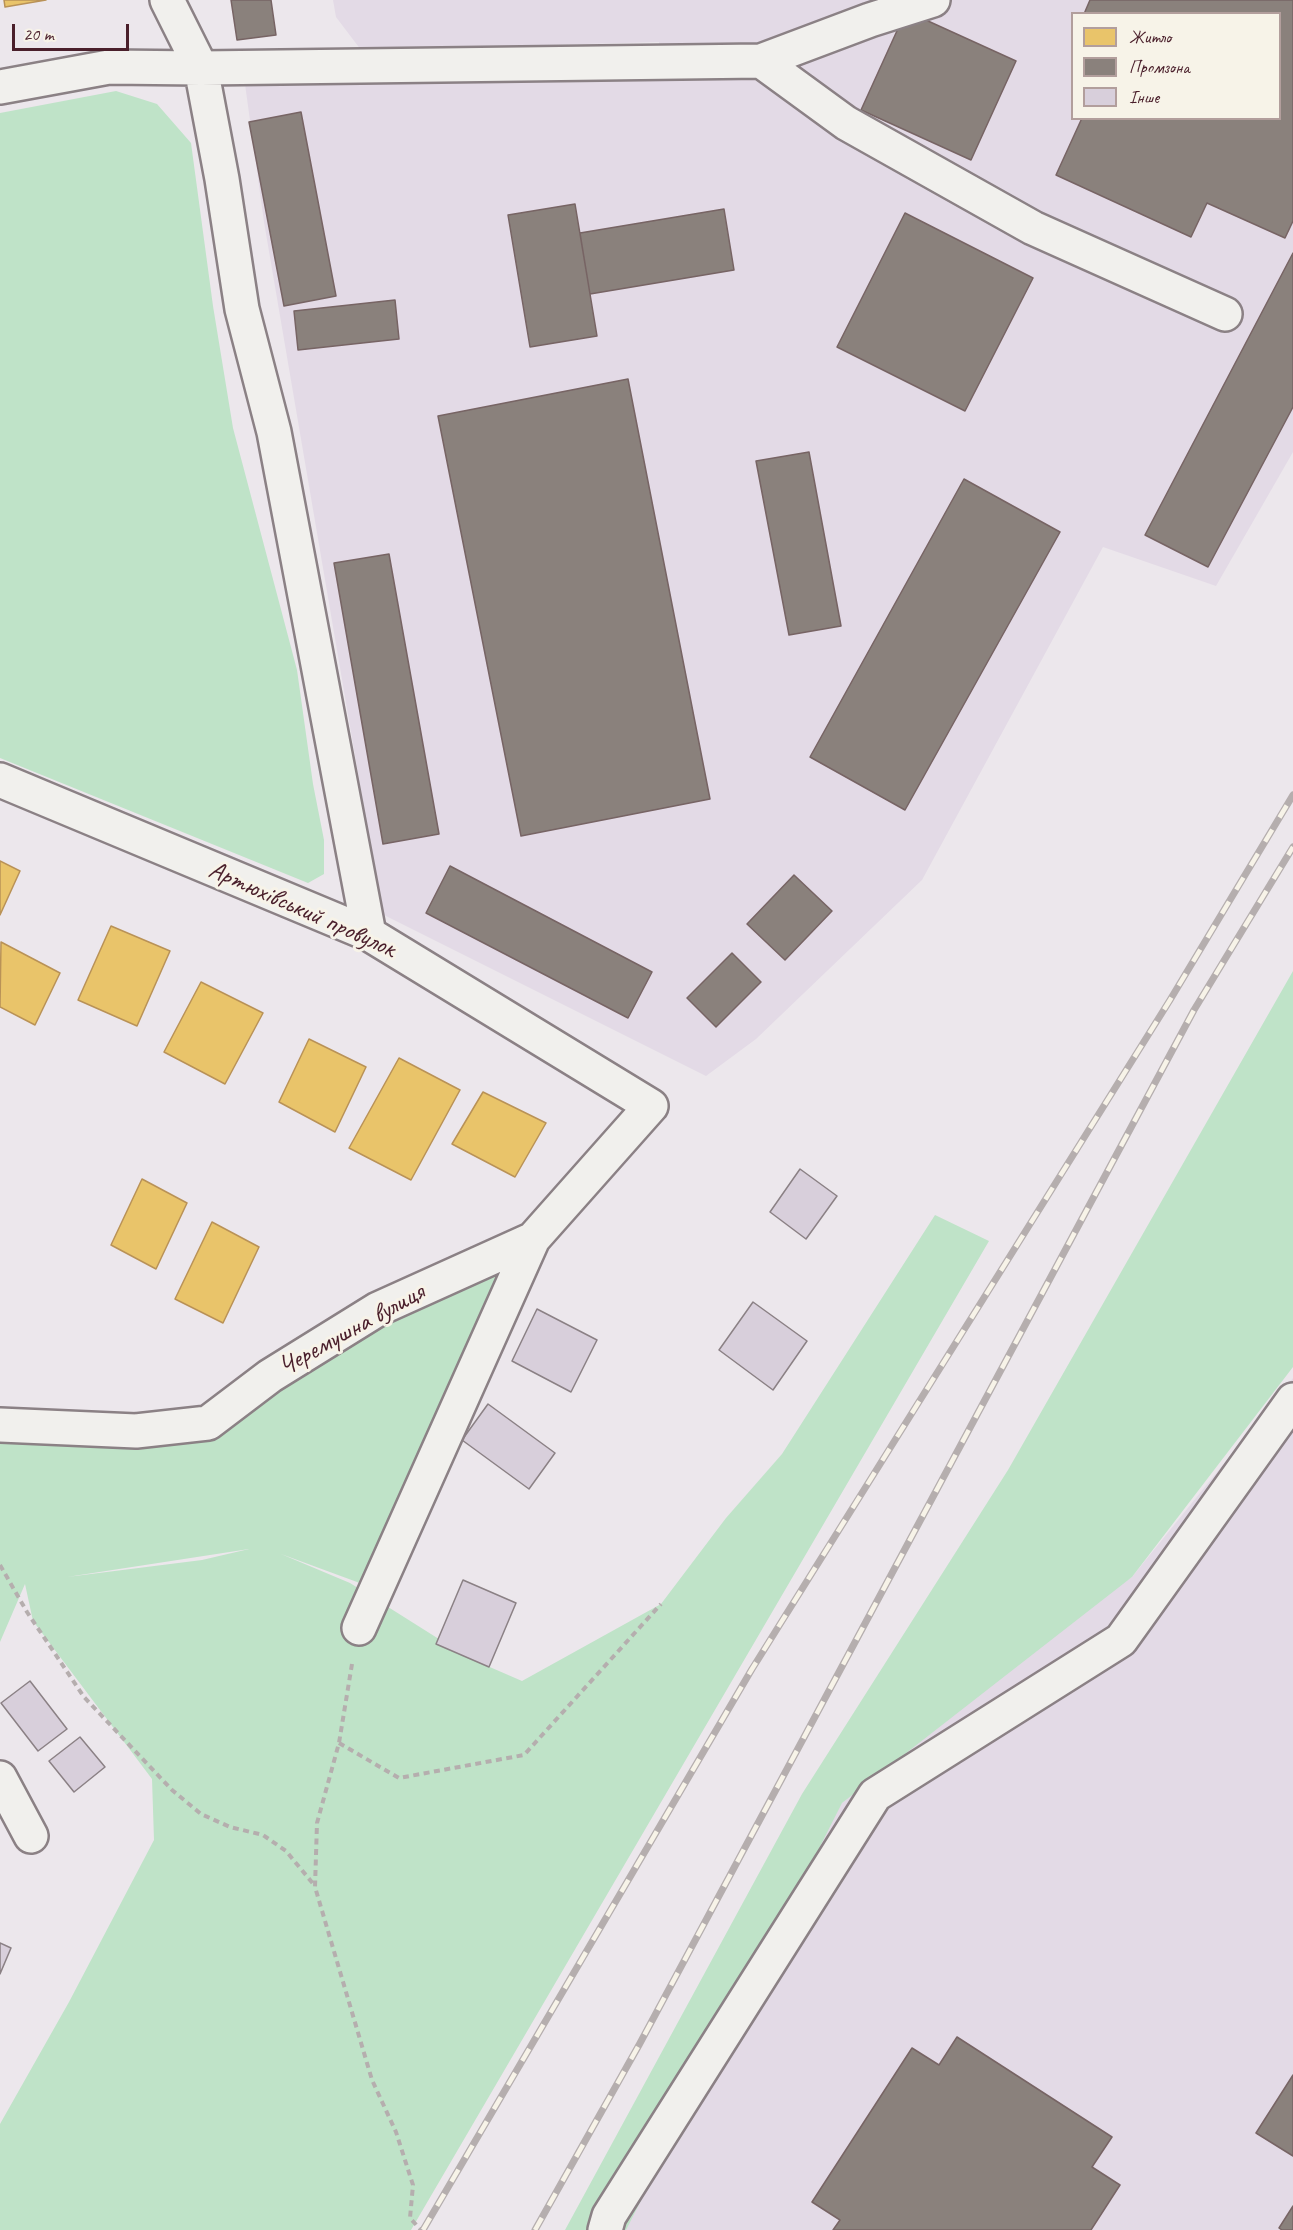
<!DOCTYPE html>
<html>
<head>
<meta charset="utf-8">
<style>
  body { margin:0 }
  #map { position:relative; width:1293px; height:2230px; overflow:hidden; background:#ece7ec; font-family:Caveat,sans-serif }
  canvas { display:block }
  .legend { position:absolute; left:1071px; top:12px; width:210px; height:108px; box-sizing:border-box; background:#f7f3e8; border:2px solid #b29e9c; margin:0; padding:8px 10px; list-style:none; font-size:18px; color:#4a1f2b }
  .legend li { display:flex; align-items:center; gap:12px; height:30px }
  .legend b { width:30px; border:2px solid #b29e9c }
  .scale { position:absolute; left:12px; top:24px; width:117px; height:27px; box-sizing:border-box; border:3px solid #4a1f2b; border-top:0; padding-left:8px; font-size:18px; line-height:21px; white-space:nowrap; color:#4a1f2b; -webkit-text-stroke:4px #f7f3e8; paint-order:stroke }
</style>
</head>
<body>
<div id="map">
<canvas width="1293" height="2230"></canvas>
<ul class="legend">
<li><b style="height:16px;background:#e9c46a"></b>Житло</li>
<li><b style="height:16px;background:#8a817c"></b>Промзона</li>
<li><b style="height:16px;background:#d8cfdb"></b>Інше</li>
</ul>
<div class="scale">20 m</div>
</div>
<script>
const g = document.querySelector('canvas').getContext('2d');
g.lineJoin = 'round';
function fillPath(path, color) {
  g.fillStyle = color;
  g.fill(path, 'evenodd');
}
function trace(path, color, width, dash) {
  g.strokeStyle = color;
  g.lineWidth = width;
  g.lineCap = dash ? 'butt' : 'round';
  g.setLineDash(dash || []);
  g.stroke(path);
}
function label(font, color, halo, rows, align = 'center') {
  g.font = font + ' Caveat,sans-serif';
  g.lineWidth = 6;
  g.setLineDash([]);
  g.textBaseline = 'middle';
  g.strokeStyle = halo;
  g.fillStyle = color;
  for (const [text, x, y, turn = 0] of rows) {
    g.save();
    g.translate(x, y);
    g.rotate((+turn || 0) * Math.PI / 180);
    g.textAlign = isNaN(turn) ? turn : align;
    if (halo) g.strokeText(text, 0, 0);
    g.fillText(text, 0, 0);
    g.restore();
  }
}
fillPath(new Path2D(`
  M 333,0 L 1293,0 L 1293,452 L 1216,586 L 1103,547 L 922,880 L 756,1039 L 706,1076 L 382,914 L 264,222 L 245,84 L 660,80 L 659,42 L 361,50 L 336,17 ZM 1072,14 L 1280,14 L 1280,118 L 1072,118 Z
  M 1293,1378 L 1293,2230 L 572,2230 L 827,1817 L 978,1678 L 1132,1577 Z`), '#e3dae6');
fillPath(new Path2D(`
  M 116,91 L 157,104 L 191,143 L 213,306 L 233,428 L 297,670 L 313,784 L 324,840 L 324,874 L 308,883 L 0,758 L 0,113 Z
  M 1293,971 L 1293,1367 L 1132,1577 L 842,1803 L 626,2230 L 565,2230 L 802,1794 L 1008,1470 Z
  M 935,1215 L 989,1241 L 411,2230 L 0,2230 L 0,2124 L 69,2002 L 154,1840 L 152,1779 L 33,1621 L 25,1584 L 0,1642 L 0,1429 L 144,1442 L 533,1239 L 376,1589 L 281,1554 L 350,1583 L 469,1658 L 522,1681 L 661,1604 L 726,1518 L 782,1454 ZM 249,1549 L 202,1560 L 67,1577 Z`), '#bfe3c8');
const homes = new Path2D(`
  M 4,0 L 46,0 L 5,7 Z
  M 0,861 L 20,871 L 0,915 Z
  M 111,926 L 170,951 L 137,1026 L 78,1000 Z
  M 1,942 L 60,973 L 35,1025 L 0,1007 Z
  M 201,982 L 263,1013 L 225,1084 L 164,1052 Z
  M 309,1039 L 366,1067 L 335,1132 L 279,1102 Z
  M 399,1058 L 460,1090 L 411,1180 L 349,1148 Z
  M 483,1092 L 546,1123 L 515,1177 L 452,1144 Z
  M 142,1179 L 187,1203 L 156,1269 L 111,1245 Z
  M 212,1222 L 259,1247 L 223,1323 L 175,1299 Z`);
fillPath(homes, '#e9c46a');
trace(homes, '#b99257', 1.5);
const industry = new Path2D(`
  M 231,0 L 271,0 L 276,35 L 237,40 Z
  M 1090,0 L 1293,0 L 1293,221 L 1285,238 L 1207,203 L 1191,237 L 1056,175 L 1082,118 L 1280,118 L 1280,14 L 1084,14 Z
  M 906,11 L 1016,61 L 971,160 L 861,110 Z
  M 301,112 L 336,296 L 284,306 L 249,122 Z
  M 575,204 L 597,336 L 530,347 L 508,215 Z
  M 724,209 L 734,270 L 590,294 L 580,233 Z
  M 905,213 L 1033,278 L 965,411 L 837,347 Z
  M 1293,253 L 1293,407 L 1208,567 L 1145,535 Z
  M 395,300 L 399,339 L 298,350 L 294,311 Z
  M 628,379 L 710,799 L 521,836 L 438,416 Z
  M 809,452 L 841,626 L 789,635 L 756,461 Z
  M 964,479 L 1060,532 L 905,810 L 810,757 Z
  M 389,554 L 439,834 L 383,844 L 334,563 Z
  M 450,866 L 652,972 L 628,1018 L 426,913 Z
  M 794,875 L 832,911 L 785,960 L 747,924 Z
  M 732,953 L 761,982 L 716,1027 L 687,998 Z
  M 957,2037 L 1112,2137 L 1092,2167 L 1120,2185 L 1091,2230 L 833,2230 L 840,2220 L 812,2202 L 912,2048 L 939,2065 Z
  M 1293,2075 L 1293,2156 L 1256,2133 Z
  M 1293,2206 L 1293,2230 L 1282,2230 L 1279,2228 Z`);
fillPath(industry, '#8a817c');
trace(industry, '#776464', 1.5);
const building = new Path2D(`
  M 800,1169 L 837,1196 L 806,1239 L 770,1212 Z
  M 753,1302 L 807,1341 L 773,1390 L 719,1350 Z
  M 537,1309 L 597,1340 L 571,1392 L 512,1361 Z
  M 488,1404 L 555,1453 L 529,1489 L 462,1440 Z
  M 463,1580 L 516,1603 L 489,1667 L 436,1644 Z
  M 30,1681 L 67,1729 L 38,1751 L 1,1703 Z
  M 80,1737 L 105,1767 L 74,1792 L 49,1761 Z
  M 0,1943 L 11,1948 L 0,1974 Z`);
fillPath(building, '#d8cfdb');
trace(building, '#8b8185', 1.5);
const minor = new Path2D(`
  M 167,0 L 201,68 L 222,179 L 242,309 L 274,432 L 369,934
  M 761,61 L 846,123 L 1033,228 L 1225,314
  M 0,87 L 109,67 L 201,68 L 761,61 L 870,20 L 933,0
  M 0,780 L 369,934 L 651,1106 L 533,1239 L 378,1309 L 270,1376 L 208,1423 L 136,1431 L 0,1425
  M 359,1628 L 533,1239
  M 0,1778 L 31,1836
  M 605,2230 L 609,2216 L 875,1795 L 1121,1640 L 1293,1400`);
trace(minor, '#8b8185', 38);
trace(new Path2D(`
  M 0,1565 L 27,1612 L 84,1697 L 172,1790 L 201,1814 L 230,1827 L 263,1835 L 286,1851 L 315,1886
  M 352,1664 L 339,1743 L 317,1823 L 315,1887 L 372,2080 L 396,2132 L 413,2185 L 410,2218 L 421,2230
  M 339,1743 L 399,1778 L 524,1755 L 661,1604`), '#b5aeae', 4, [6, 4.5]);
trace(minor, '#f1f0ed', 33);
const rail = new Path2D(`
  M 423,2230 L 752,1669 L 1170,1000 L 1293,795
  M 535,2230 L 639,2045 L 1194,1010 L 1293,847`);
trace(rail, '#b5aeae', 7);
trace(rail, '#f7f3e8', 4.5, [14]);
label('26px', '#4a1f2b', '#f7f3e8', [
  ["Артюхівський провулок",302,910,24],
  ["Черемушна вулиця",352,1330,-29]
]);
</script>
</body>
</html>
